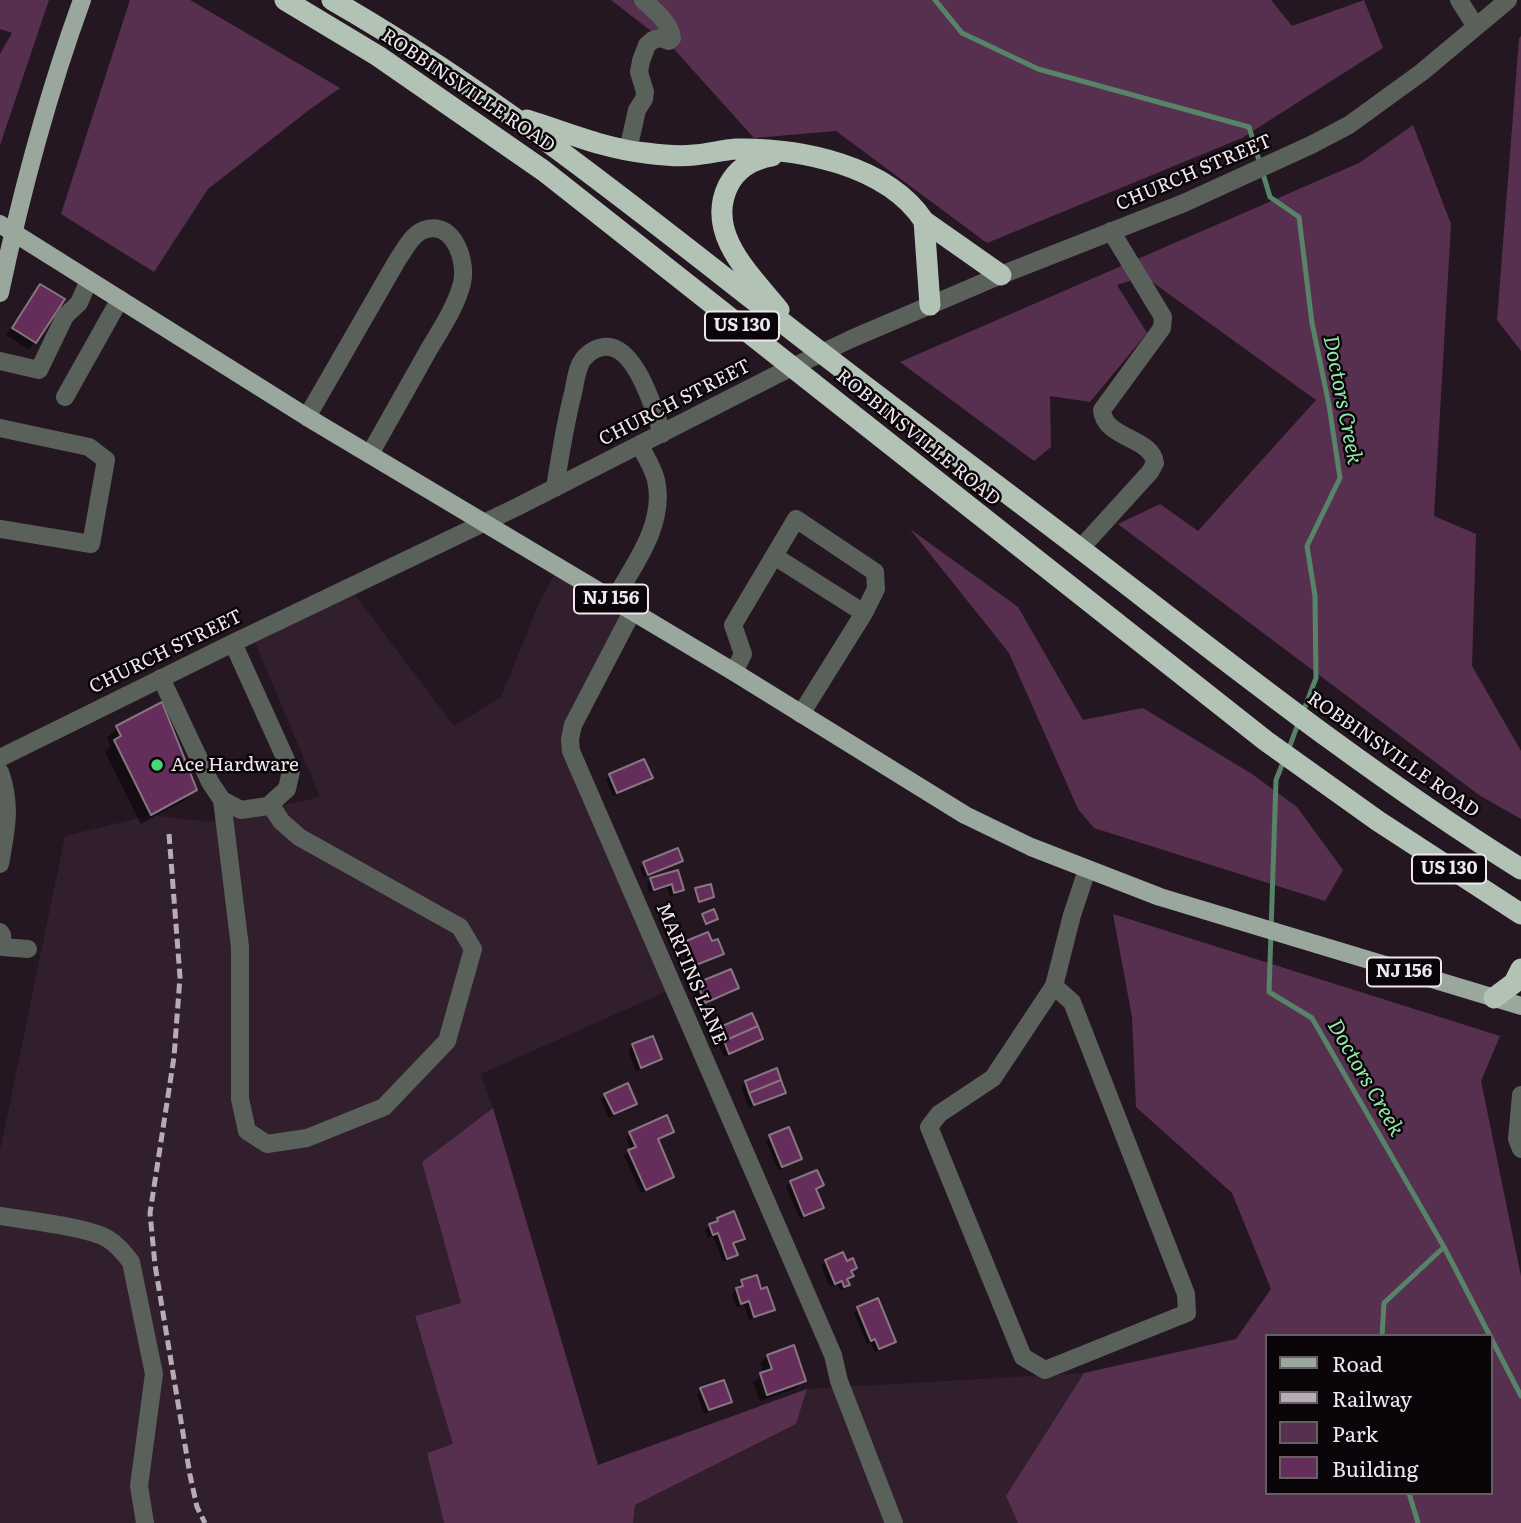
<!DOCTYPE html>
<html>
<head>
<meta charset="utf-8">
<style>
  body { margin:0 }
  #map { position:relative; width:1521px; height:1523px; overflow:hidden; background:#241721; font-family:Literata,serif }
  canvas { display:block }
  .legend { position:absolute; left:1265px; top:1334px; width:228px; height:161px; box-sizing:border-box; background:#0a0508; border:2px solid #665f64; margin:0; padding:9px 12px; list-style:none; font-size:21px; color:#f0e7ee }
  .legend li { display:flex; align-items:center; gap:14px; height:35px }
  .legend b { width:35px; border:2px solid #665f64 }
</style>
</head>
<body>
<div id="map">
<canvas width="1521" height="1523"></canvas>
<ul class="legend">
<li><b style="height:9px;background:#99a79c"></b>Road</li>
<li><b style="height:9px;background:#b6acb4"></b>Railway</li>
<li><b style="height:19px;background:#58304f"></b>Park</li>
<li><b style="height:19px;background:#652e5a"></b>Building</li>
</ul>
</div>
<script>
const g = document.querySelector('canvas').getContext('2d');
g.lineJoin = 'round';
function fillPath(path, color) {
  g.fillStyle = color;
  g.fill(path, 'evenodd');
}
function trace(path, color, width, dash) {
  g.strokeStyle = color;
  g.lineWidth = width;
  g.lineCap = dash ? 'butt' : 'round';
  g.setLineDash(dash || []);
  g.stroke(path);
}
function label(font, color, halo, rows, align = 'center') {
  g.font = font + ' Literata,serif';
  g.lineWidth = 5;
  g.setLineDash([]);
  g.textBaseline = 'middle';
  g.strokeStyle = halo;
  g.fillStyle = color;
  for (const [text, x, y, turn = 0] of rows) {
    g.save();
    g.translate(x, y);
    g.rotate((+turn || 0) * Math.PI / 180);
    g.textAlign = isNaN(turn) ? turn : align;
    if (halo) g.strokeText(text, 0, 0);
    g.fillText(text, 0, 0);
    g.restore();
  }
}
fillPath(new Path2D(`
  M 558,568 L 632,612 L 570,739 L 674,988 L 481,1074 L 493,1108 L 422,1162 L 461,1304 L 415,1317 L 454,1444 L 427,1453 L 444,1523 L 0,1523 L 0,1151 L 65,836 L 151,815 L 209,822 L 320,797 L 252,635 L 349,587 L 454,726 L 501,697 L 539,603 Z
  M 1084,1373 L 1006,1496 L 1018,1523 L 633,1523 L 635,1505 L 796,1424 L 807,1389 Z`), '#311f2d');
fillPath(new Path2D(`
  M 0,0 L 49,0 L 0,145 L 0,54 L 12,33 L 0,29 Z
  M 130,0 L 190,0 L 340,88 L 309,110 L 208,189 L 154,272 L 61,214 Z
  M 611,0 L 1271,0 L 1292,26 L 1364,0 L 1383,48 L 1242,138 L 987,243 L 836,131 L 754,138 L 673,48 Z
  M 1521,36 L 1521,351 L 1497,320 L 1519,39 Z
  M 1413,125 L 1451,224 L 1434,516 L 1476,534 L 1472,666 L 1521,751 L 1521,819 L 1479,795 L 1118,524 L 1160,504 L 1198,531 L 1316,400 L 1144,276 L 1117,285 L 1147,333 L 1090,402 L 1050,396 L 1051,447 L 1034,461 L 900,362 L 1359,163 Z
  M 910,529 L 1018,607 L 1083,720 L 1143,708 L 1252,774 L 1297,807 L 1343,870 L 1325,901 L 1094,828 L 1078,809 L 1009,653 Z
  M 1113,914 L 1500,1036 L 1481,1081 L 1521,1276 L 1521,1523 L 1018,1523 L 1006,1496 L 1084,1373 L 1236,1339 L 1271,1289 L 1232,1193 L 1136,1107 L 1132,1017 ZM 1267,1336 L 1491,1336 L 1491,1493 L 1267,1493 Z
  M 493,1108 L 598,1465 L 807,1389 L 796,1424 L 635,1505 L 633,1523 L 444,1523 L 427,1453 L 453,1444 L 415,1316 L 461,1303 L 422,1162 Z`), '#58304f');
fillPath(new Path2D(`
  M 40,286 L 35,342 L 28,349 L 6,335 L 33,293 Z
  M 117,728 L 195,790 L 185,800 L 141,824 L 105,752 L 111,746 L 107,738 Z
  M 610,775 L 651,777 L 646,782 L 613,796 L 606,780 Z
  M 681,861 L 677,865 L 644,878 L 640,868 L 644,864 Z
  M 676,872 L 682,890 L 677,894 L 670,897 L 667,888 L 649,893 L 647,884 L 651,879 Z
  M 687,943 L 711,943 L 722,953 L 718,958 L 691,969 L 682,947 Z
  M 731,971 L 737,987 L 733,992 L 700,1006 L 693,989 L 698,985 Z
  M 719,1029 L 761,1039 L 757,1043 L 724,1057 L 714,1034 Z
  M 633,1046 L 660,1059 L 656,1063 L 636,1071 L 628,1050 Z
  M 746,1082 L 784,1092 L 779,1097 L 749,1108 L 741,1087 Z
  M 605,1095 L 635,1103 L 631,1108 L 609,1118 L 601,1100 Z
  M 672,1131 L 656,1141 L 672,1176 L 668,1181 L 641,1193 L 624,1156 L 631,1151 L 626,1138 L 630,1134 Z
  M 770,1137 L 800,1158 L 795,1163 L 778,1170 L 766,1141 Z
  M 791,1183 L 822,1185 L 815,1190 L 822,1208 L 817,1212 L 800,1219 L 786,1187 Z
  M 718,1219 L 743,1238 L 732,1245 L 736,1254 L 723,1262 L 713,1236 L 708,1238 L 705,1230 Z
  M 826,1261 L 846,1263 L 855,1268 L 850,1273 L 852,1276 L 843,1289 L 840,1290 L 837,1284 L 830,1287 L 821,1266 Z
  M 742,1281 L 773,1310 L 768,1314 L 749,1320 L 744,1305 L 736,1307 L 732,1294 L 739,1289 L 738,1286 Z
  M 858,1309 L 894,1341 L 890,1346 L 875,1352 L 870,1342 L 867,1344 L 854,1313 Z
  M 768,1356 L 804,1380 L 797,1388 L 760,1401 L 753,1382 L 764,1374 L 760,1363 Z
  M 701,1390 L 730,1401 L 725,1406 L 704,1414 L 697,1394 Z`), '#0007');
trace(new Path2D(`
  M 935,0 L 962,33 L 1038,69 L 1249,127 L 1270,197 L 1299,217 L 1312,323 L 1329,405 L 1340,478 L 1307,546 L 1315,596 L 1316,678 L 1303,712
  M 1288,751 L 1299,721
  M 1284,760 L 1276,780 L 1269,992 L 1312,1018 L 1444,1247 L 1490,1336
  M 1382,1336 L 1384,1303 L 1444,1247
  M 1491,1338 L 1521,1396
  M 1409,1493 L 1418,1523`), '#578468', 5);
const building = new Path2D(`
  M 40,284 L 65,299 L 36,343 L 12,328 Z
  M 162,702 L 197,790 L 151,815 L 114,740 L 121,736 L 116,726 Z
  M 644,759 L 653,778 L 617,793 L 609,774 Z
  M 678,848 L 683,861 L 648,875 L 643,862 Z
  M 678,870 L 684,890 L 674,893 L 672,884 L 654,890 L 650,878 Z
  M 711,884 L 714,897 L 699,902 L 695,888 Z
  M 714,909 L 718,919 L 706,924 L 702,914 Z
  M 708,932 L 712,941 L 718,939 L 724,954 L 696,965 L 686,941 Z
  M 731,969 L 739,988 L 705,1003 L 697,983 Z
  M 752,1013 L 758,1026 L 724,1041 L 718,1028 Z
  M 758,1026 L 763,1039 L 729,1054 L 724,1041 Z
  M 653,1036 L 662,1059 L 641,1068 L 632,1044 Z
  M 777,1068 L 781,1080 L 749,1093 L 745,1081 Z
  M 781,1080 L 786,1093 L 754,1105 L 749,1093 Z
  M 628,1083 L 637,1104 L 614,1114 L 604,1094 Z
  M 667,1115 L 674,1132 L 658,1139 L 674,1177 L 646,1190 L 628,1150 L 636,1147 L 629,1132 Z
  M 789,1127 L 802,1159 L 782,1167 L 769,1135 Z
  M 817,1170 L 824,1185 L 816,1189 L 824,1208 L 804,1216 L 790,1181 Z
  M 734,1211 L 745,1239 L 733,1243 L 738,1255 L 727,1259 L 718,1233 L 713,1235 L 709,1224 L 718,1221 L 717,1218 Z
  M 843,1252 L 847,1261 L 853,1258 L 857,1268 L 851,1271 L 854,1276 L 847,1279 L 850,1285 L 844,1287 L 842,1281 L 835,1284 L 825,1260 Z
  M 757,1275 L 761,1289 L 767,1287 L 775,1310 L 754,1317 L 749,1301 L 741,1304 L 736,1288 L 743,1286 L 741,1280 Z
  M 878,1298 L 896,1342 L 879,1349 L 875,1339 L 871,1341 L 857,1307 Z
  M 794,1345 L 806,1381 L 767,1395 L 760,1373 L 772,1369 L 767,1355 Z
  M 724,1380 L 732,1402 L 709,1410 L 700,1388 Z`);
fillPath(building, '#652e5a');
trace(building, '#877682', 2);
trace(new Path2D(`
  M 1459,0 L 1476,27
  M 628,150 L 637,110 L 644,99 L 645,92 L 639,72 L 641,61 L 647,45 L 653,40 L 660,38 L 669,41 L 672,38 C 670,22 654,10 643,0
  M 0,361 L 39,370 L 65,316 L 79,303 L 89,280
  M 65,397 L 120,299
  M 307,417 L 398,259 C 406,248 413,232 427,229 C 455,222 467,263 462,283 C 456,307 441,329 428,351 C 409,385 389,420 370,454
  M 0,428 L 89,447 L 106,460 L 91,544 L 0,529
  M 555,488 C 560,456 565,424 573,393 C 575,384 576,375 579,367 C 583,356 592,349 603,347 C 635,342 655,411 662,434
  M 1080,549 L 1150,472 L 1155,463 C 1152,437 1104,439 1102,410 L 1162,328 L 1163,317 L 1111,231
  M 774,556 L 796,519 L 875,572 L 876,589 L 864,613
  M 613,601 C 634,565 666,524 656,480 C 653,468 646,457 640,446
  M 632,612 L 573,725 L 570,739 L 571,751 L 833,1355 L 839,1381 L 894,1523
  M 734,672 L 743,654 L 733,625 L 774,556 L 864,613 L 801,714
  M 161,678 L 210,782 L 222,800 L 240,947 L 240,1099 L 247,1131 L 267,1144 L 307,1138 L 384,1107 L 447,1041 L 473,949 L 460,927 L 299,837 L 281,821 L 270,804
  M 0,758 L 233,643 L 517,507 L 774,376 L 851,339 L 1001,275 L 1184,203 L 1311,145 L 1349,125 L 1422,72 L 1508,0
  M 0,772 C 12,806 6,830 0,864
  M 222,800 L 241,810 L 268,806 L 287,789 L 291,771 L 233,643
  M 0,932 L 2,935 L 3,947 L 28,949
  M 1054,986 L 1072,1002 L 1186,1294 L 1187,1313 L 1045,1370 L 1023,1357 L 929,1127 L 939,1114 L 993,1078 L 1054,986 L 1072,915 L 1087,870
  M 1521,1095 L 1517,1139 L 1521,1149
  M 0,1216 C 25,1220 89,1227 108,1239 C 118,1245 124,1253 131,1262 L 154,1374 L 139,1486 L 145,1523`), '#5a615b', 18);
trace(new Path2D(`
  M 0,224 L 307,417 L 734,672 L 965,815 L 1031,847 L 1160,897 L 1521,1006
  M 0,293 C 21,194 47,96 82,0`), '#99a79c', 18);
trace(new Path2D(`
  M 285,0 L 378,56 L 544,171 L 1266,741 L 1378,821 L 1521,914
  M 332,0 C 493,92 638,210 783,323 C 880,399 980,472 1078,547 C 1223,658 1365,772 1521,869
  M 527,120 C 566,132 605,149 646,153 C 661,155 678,157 694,155 C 708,154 722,150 736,149 C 800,148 887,165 924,221 L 1001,275
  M 772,156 C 754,159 737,168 728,186 C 705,234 751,275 779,310
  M 924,221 L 930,305
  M 1494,998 L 1514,983 L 1521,969`), '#b2c3b5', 21);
trace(new Path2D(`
  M 169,834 L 180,977 L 174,1057 L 150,1213 L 155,1265 L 190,1475 L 197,1507 L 205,1523`), '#b6acb4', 5, [10, 5]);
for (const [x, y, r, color] of [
  [157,765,7,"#47d779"]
]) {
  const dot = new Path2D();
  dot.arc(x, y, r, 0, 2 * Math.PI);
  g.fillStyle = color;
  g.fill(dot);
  trace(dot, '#0a0508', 2.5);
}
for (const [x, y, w] of [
  [742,326,74],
  [611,599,74],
  [1449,869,74],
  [1404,972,74]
]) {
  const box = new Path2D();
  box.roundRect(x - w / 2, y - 14.5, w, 29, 5);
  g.fillStyle = '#0a0508';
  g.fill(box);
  trace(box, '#f0e7ee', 2);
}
label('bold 18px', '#f0e7ee', null, [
  ["US 130",742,326],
  ["NJ 156",611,599],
  ["US 130",1449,869],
  ["NJ 156",1404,972]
]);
label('19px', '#f0e7ee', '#0a0508', [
  ["ROBBINSVILLE ROAD",468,91,34],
  ["CHURCH STREET",1194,173,-23],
  ["CHURCH STREET",675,403,-27],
  ["ROBBINSVILLE ROAD",918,438,39],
  ["CHURCH STREET",166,652,-26],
  ["ROBBINSVILLE ROAD",1393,755,35],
  ["MARTINS LANE",691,974,67]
]);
label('19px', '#f0e7ee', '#0a0508', [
  ["Ace Hardware",171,765]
], 'left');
label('italic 21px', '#91eca9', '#0a0508', [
  ["Doctors Creek",1342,400,79],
  ["Doctors Creek",1365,1078,60]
]);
</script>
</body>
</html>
